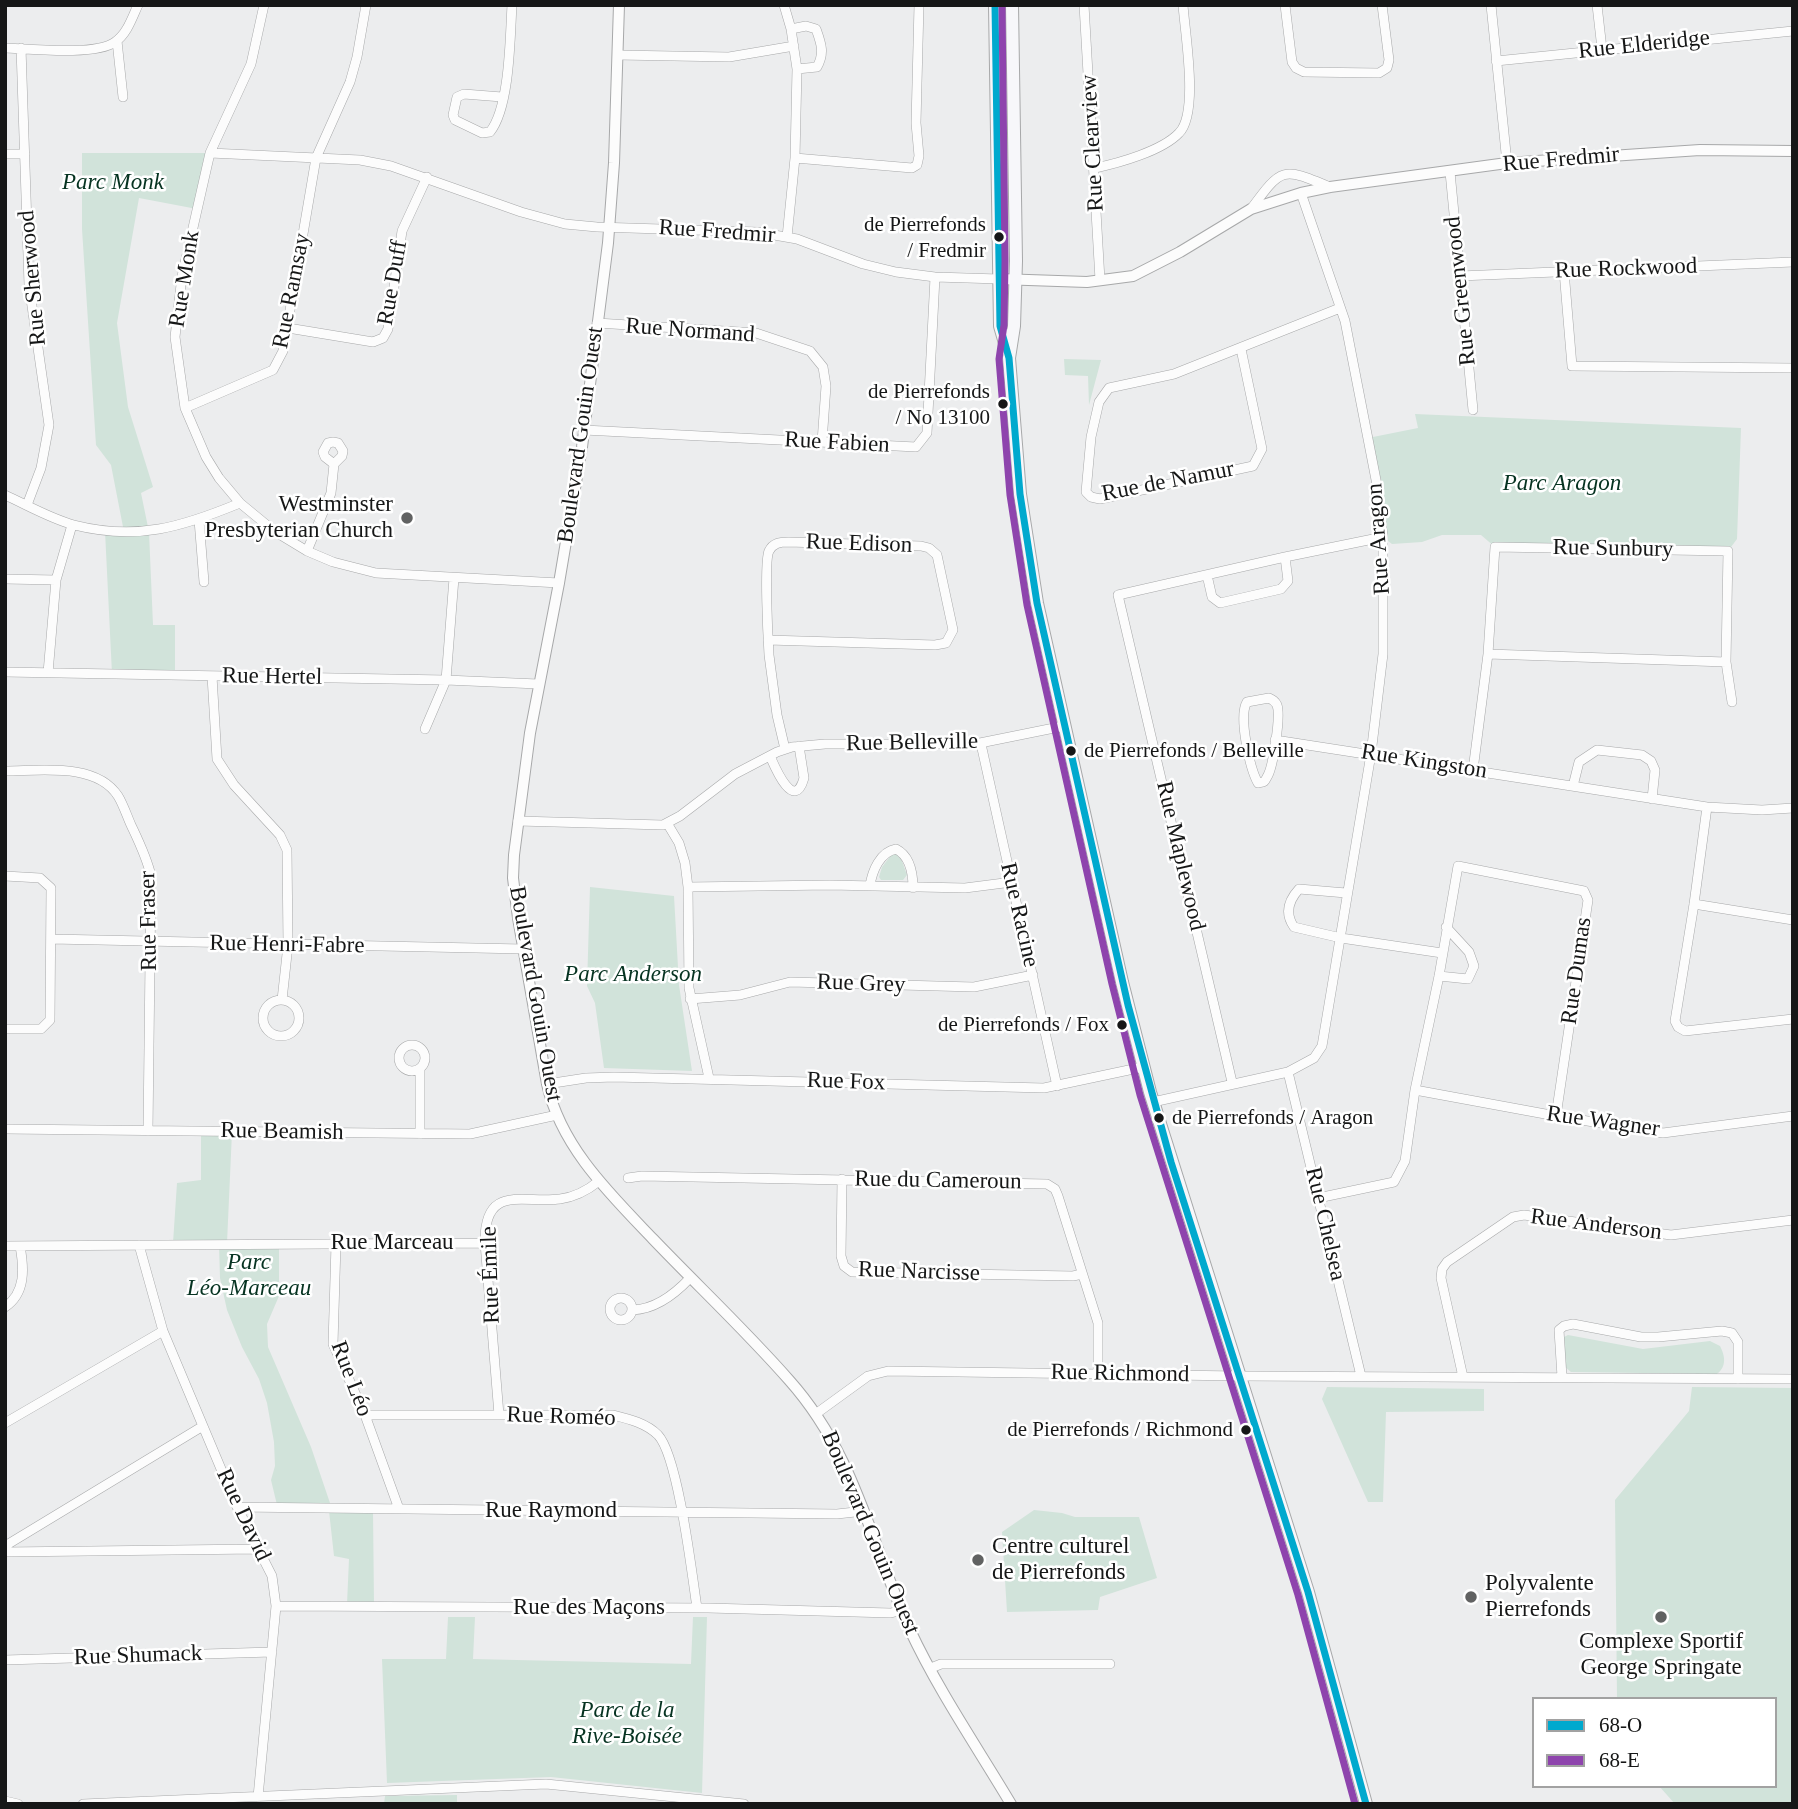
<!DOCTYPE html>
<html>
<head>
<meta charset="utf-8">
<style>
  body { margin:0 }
  #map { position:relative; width:1798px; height:1809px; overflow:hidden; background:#ecedee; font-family:"Times New Roman",serif }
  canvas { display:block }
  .frame { position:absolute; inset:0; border:7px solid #161717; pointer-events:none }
  .legend { position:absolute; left:1532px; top:1697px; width:245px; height:91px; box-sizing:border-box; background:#fff; border:2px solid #a2a2a2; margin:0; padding:9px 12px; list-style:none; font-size:21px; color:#161717 }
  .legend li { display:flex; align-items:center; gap:14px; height:35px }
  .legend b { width:35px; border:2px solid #a2a2a2 }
</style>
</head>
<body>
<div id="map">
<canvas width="1798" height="1809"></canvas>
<div class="frame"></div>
<ul class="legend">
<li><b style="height:9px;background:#00a9ce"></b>68-O</li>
<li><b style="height:9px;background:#8e44ad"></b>68-E</li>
</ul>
</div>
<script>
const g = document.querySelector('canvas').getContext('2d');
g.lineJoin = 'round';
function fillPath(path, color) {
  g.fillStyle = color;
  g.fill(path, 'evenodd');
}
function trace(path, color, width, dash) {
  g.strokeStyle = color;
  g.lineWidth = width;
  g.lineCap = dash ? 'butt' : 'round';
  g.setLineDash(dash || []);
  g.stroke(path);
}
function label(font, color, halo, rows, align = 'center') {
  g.font = font + ' "Times New Roman",serif';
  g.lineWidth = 5;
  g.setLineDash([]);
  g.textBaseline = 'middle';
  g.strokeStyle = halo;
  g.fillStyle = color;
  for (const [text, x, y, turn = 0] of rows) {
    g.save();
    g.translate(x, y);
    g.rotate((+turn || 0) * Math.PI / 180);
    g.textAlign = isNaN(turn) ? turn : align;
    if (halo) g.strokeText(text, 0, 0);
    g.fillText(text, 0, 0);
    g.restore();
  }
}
fillPath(new Path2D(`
  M 1001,5 L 1006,5 L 1008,232 L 1004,197 Z
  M 82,153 L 210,153 L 197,209 L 139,198 L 117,323 L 128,407 L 153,487 L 141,493 L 149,532 L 153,625 L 175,625 L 175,675 L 112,674 L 105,531 L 124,532 L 111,465 L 96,445 L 82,229 Z
  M 1064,359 L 1101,360 L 1089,405 L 1088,376 L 1065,375 Z
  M 1415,414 L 1741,428 L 1737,539 L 1728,551 L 1495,547 L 1481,535 L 1442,535 L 1422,542 L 1392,544 L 1383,537 L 1368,438 L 1418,428 Z
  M 892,854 L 897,854 L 902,861 L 907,875 L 903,880 L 881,880 L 879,877 L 882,867 Z
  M 590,887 L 674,896 L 679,985 L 692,1071 L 604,1068 L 595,1003 L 587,986 Z
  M 201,1131 L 232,1132 L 227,1243 L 173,1243 L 177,1183 L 201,1180 Z
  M 219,1245 L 279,1246 L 279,1296 L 267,1324 L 268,1347 L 311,1447 L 331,1506 L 277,1505 L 271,1480 L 275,1466 L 274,1442 L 267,1403 L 259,1379 L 242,1347 L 227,1310 L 220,1278 Z
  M 1568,1335 L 1643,1349 L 1710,1341 L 1720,1346 C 1725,1356 1727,1366 1717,1374 L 1571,1372 L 1564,1366 L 1562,1338 Z
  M 1327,1387 L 1484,1389 L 1484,1411 L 1386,1412 L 1383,1502 L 1368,1502 L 1322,1399 Z
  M 1692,1387 L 1793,1388 L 1793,1804 L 1675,1804 L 1659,1786 L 1775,1786 L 1775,1699 L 1617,1699 L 1615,1500 L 1689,1411 Z
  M 1034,1510 L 1062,1513 L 1075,1517 L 1139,1517 L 1157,1578 L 1100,1597 L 1098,1610 L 1007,1612 L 1002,1532 Z
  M 329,1511 L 373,1511 L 374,1604 L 347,1604 L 349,1559 L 334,1556 Z
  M 448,1617 L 475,1617 L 473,1659 L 691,1664 L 693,1617 L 707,1617 L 702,1793 L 551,1777 L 387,1783 L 382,1659 L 446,1659 Z
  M 457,1795 L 457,1804 L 384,1804 L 385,1796 Z`), '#d1e3da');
const minor = new Path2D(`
  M 264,5 L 251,64 L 210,153 L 182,276 L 175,337 L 185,408 L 206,457 L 219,478 L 240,503 L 274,531 L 307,551 L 333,562 L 376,573 L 559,583
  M 784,5 L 791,29 L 797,69 L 795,158 L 787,237
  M 1084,5 L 1100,280
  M 1285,5 L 1292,62 L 1296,68 L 1304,72 L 1379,73 L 1387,68 L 1389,60 L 1382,5
  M 1491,5 L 1507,163
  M 1597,5 L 1602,49
  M 791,29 L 806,26 L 816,29 C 821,43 825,53 817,67 L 797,69
  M 117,41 L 123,97
  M 5,48 C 30,49 96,56 115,42 C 127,34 132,18 138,5
  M 21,48 L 29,285 L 49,425 L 41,468 L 27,505
  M 618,55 L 729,57 L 794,46
  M 1496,61 L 1793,31
  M 502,97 L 464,94 L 457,97 L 453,115 L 455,120 L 482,133 L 490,132 C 510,107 510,37 512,5
  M 210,153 L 360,160 L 391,166 L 521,212 L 565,224 L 597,227 L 757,232 L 797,239 L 863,264 L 896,272 L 935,277 L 999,279
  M 5,154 L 25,154
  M 795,158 L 912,168 L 917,165 L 919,156 L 916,123 L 919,5
  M 1095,168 C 1119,163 1162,151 1179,133 C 1199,113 1185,34 1183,5
  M 1450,172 L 1473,410
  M 1251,209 C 1282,167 1282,167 1330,187
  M 1564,271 L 1572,366 L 1793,368
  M 1460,276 L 1793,262
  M 597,323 L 756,333 L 810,351 L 823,367 L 826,386 L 822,442
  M 288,328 L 373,342 L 383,338 L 388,329 L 402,231 L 427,177
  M 1241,349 L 1262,449 L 1253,466 L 1100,499 L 1091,497 L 1086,492 L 1091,437 L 1099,402 L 1109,388 L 1174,374 L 1340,308
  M 185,408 L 273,370 L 283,351 L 316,158 L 350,82 L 357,57 L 366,5
  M 584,430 L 916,447 L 927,433 L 935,277
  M 333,442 L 338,443 L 343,451 L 342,456 L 334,464 L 325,457 L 323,452 L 328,443 Z
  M 5,495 C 27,505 51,519 74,525 C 137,541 182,527 240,503
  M 199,520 L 204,582
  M 307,551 L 331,493 L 334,464
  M 1207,575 L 1212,597 L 1220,603 L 1281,589 L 1288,581 L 1285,557
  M 5,579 L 56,580
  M 768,640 L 935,645 L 946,643 L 953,630 L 937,555 L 929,548 L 921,546 L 788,542 C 780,542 773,543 769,551 C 764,561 768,639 769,655 L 777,715 L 785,749
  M 1488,654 L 1726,662
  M 5,672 L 446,680 L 538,684
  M 48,673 L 56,580 L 72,525
  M 212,676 L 217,759 L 234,785 L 280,835 L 287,850 L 288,945 L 282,1000
  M 1269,698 C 1273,700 1275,701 1277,705 C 1281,716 1273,768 1267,777 C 1264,783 1264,782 1258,783 C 1250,769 1238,716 1247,702 Z
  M 425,729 L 446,680 L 454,578
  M 1275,740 L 1707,807 L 1762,810 L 1793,808
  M 981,744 L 1057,1086
  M 770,756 C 774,765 794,814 804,778 L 799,746
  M 1473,770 L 1488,654 L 1495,547 L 1728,551 L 1726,662 L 1732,702
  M 5,771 C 40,771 96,762 118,796 C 123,804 127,816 131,825 C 139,842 147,858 151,876 L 148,1131
  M 1573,786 L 1579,762 L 1597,750 L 1642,755 L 1651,761 L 1655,770 L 1652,799
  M 1707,807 L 1694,904 L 1675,1021 L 1678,1027 L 1685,1031 L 1793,1019
  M 518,821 L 663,825 L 680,816 L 735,774 L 777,752 L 792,747 L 825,744 L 975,744 L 1064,726
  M 667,823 L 679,843 L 685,863 L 688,887 L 689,988 L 709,1078
  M 5,876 L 40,878 L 51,888 L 50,1020 L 41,1029 L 5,1029
  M 870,886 C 872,871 880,852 896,849 C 910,856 913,873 913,888
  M 688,887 L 830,885 L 965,888 L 1012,882
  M 1346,893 L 1299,889 C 1288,901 1285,914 1294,927 L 1341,938 L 1442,953
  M 1694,904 L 1793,920
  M 51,939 L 523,949
  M 1439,976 L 1468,979 L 1474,966 L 1469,952 L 1446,927
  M 690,999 L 740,995 L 790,982 L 974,987 L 1033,975
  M263 1018a18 18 0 1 1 36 0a18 18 0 1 1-36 0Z
  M399 1058a13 13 0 1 1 26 0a13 13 0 1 1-26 0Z
  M 420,1068 L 420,1134
  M 1288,1072 L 1361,1376
  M 1232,1082 L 1118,595 L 1285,557 L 1383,537
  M 547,1084 L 586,1078 L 614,1077 L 1044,1088 L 1143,1067
  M 1415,1090 L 1556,1116 L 1663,1133 L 1793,1116
  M 1153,1102 L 1288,1072 L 1314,1058 L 1322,1046 L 1371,754 L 1383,654 L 1383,537 L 1377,485 L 1345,321 L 1301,193
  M 5,1129 L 470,1134 L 557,1115
  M 628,1178 L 642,1176 L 1047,1184 L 1055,1189 L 1058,1196 L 1098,1323 L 1098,1374
  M 842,1179 L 841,1256 L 844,1266 L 852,1272 L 1073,1276 L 1082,1274
  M 1318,1198 L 1394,1182 L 1405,1161 L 1415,1090 L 1439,976 L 1458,866 L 1584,891 L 1588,900 L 1556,1116
  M 336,1244 L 333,1344 L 365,1415 L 399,1509
  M 139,1245 L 163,1331 L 237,1507 L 272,1576 L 276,1606 L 258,1797
  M 5,1246 L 485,1243
  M610 1309a11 11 0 1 1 22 0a11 11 0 1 1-22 0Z
  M 5,1307 C 26,1293 24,1268 20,1246
  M 633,1310 C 656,1309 675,1294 690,1278
  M 1463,1377 L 1441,1278 L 1442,1269 L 1447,1262 L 1513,1217 L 1524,1215 L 1671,1235 L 1793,1220
  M 1562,1377 L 1559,1330 L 1564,1326 L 1573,1324 L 1641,1337 L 1658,1337 L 1722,1331 L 1732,1333 L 1738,1342 L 1738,1379
  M 817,1413 L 868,1376 L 888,1371 L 1240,1376 L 1793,1379
  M 365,1415 L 613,1415 C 629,1419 646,1423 658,1435 C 678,1456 692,1574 697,1608
  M 499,1415 L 485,1243 C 484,1183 523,1204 560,1199 C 575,1197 588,1190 599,1181
  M 5,1423 L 163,1331
  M 237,1507 L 837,1514 L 864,1511
  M 5,1546 L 203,1426
  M 5,1552 L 258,1549
  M 276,1606 L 708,1608 L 891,1613 L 902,1610
  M 5,1660 L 272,1652
  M 931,1668 L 941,1664 L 1110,1664
  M 5,1801 L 18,1804
  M 83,1804 L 546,1784 L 744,1804`);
const tertiary = new Path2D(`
  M 619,5 L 614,163 L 608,243 L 582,447 L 559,583 L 530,733 L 514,855 L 513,878 L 518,918 L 547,1084 C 561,1147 610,1194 653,1239 C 698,1286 746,1331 789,1380 C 856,1455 870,1542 910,1630 C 938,1690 977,1747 1011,1804
  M 999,279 L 1087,282 L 1133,276 L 1180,252 L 1251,209 L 1301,193 L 1330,187 L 1507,163 L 1700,150 L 1793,151`);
const secondary = new Path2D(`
  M 995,5 L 1000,326 L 1007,350
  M 1012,5 L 1016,261 L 1014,326 L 1009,358 L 1020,494 L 1037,603 L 1122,982 L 1150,1092 L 1308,1592 L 1366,1804`);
trace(minor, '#a7a8a9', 10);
trace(tertiary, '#a7a8a9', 12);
trace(secondary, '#a7a8a9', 14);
trace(minor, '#fcfcfc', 9);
trace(tertiary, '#fcfcfc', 10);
trace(secondary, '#f7f7fa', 12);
trace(new Path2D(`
  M 995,5 L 1000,326 L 1009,358 L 1020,494 L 1037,603 L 1128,1005 L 1171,1162 L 1308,1592 L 1366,1804`), '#00a9ce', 7);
trace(new Path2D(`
  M 1002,5 L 1005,261 L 1004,325 L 999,359 L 1010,495 L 1027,605 L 1112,984 L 1140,1095 L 1298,1595 L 1355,1804`), '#8e44ad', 7);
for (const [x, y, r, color] of [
  [999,237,6,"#161717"],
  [1003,404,6,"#161717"],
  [407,518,7,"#616262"],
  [1071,751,6,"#161717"],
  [1122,1025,6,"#161717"],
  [1159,1118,6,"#161717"],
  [1246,1430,6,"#161717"],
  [978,1560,7,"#616262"],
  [1471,1597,7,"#616262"],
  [1661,1617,7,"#616262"]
]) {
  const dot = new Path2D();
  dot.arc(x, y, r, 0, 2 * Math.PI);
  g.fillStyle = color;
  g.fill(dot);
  trace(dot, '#fff', 2.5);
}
label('21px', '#161717', '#fff', [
  ["de Pierrefonds",986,225],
  ["/ Fredmir",986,251],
  ["de Pierrefonds",990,392],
  ["/ No 13100",990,418],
  ["de Pierrefonds / Belleville",1084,751,"left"],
  ["de Pierrefonds / Fox",1109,1025],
  ["de Pierrefonds / Aragon",1172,1118,"left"],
  ["de Pierrefonds / Richmond",1233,1430]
], 'right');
label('23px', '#161717', '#fff', [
  ["Rue Elderidge",1644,45,-6],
  ["Rue Clearview",1093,143,-93],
  ["Rue Fredmir",1561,160,-5],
  ["Rue Fredmir",717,232,4],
  ["Rue Rockwood",1626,269,-2],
  ["Rue Sherwood",33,278,-95],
  ["Rue Monk",185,279,-81],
  ["Rue Duff",393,283,-80],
  ["Rue Ramsay",292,291,-79],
  ["Rue Greenwood",1461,291,-96],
  ["Rue Normand",690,331,4],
  ["Boulevard Gouin Ouest",581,435,-82],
  ["Rue Fabien",837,443,3],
  ["Rue de Namur",1168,482,-11],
  ["Rue Aragon",1379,539,-94],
  ["Rue Edison",859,544,2],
  ["Rue Sunbury",1613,549,1],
  ["Rue Hertel",272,677,1],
  ["Rue Belleville",912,743,-1],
  ["Rue Kingston",1424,762,9],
  ["Rue Maplewood",1180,856,77],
  ["Rue Racine",1019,915,77],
  ["Rue Fraser",149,921,-91],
  ["Rue Henri-Fabre",287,945,1],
  ["Rue Dumas",1577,971,-82],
  ["Rue Grey",861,984,2],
  ["Boulevard Gouin Ouest",535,994,80],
  ["Rue Fox",846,1082,2],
  ["Rue Wagner",1603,1122,8],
  ["Rue Beamish",282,1132,1],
  ["Rue du Cameroun",938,1181,1],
  ["Rue Chelsea",1325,1224,77],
  ["Rue Anderson",1596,1225,7],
  ["Rue Marceau",392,1243],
  ["Rue Narcisse",919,1272,2],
  ["Rue Émile",491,1275,-92],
  ["Rue Richmond",1120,1374,1],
  ["Rue Léo",351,1379,69],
  ["Rue Roméo",561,1417,2],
  ["Rue Raymond",551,1511],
  ["Rue David",243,1515,65],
  ["Boulevard Gouin Ouest",870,1533,67],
  ["Rue des Maçons",589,1608],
  ["Rue Shumack",138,1656,-2]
]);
label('italic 23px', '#063321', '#fff', [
  ["Parc Monk",113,183],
  ["Parc Aragon",1562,484],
  ["Parc Anderson",633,975],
  ["Parc",249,1263],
  ["Léo-Marceau",249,1289],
  ["Parc de la",627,1711],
  ["Rive-Boisée",627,1737]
]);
label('23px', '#161717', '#fff', [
  ["Westminster",393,505,"right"],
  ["Presbyterian Church",393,531,"right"],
  ["Centre culturel",992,1547],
  ["de Pierrefonds",992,1573],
  ["Polyvalente",1485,1584],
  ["Pierrefonds",1485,1610],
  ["Complexe Sportif",1661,1642,"center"],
  ["George Springate",1661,1668,"center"]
], 'left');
</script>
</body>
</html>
